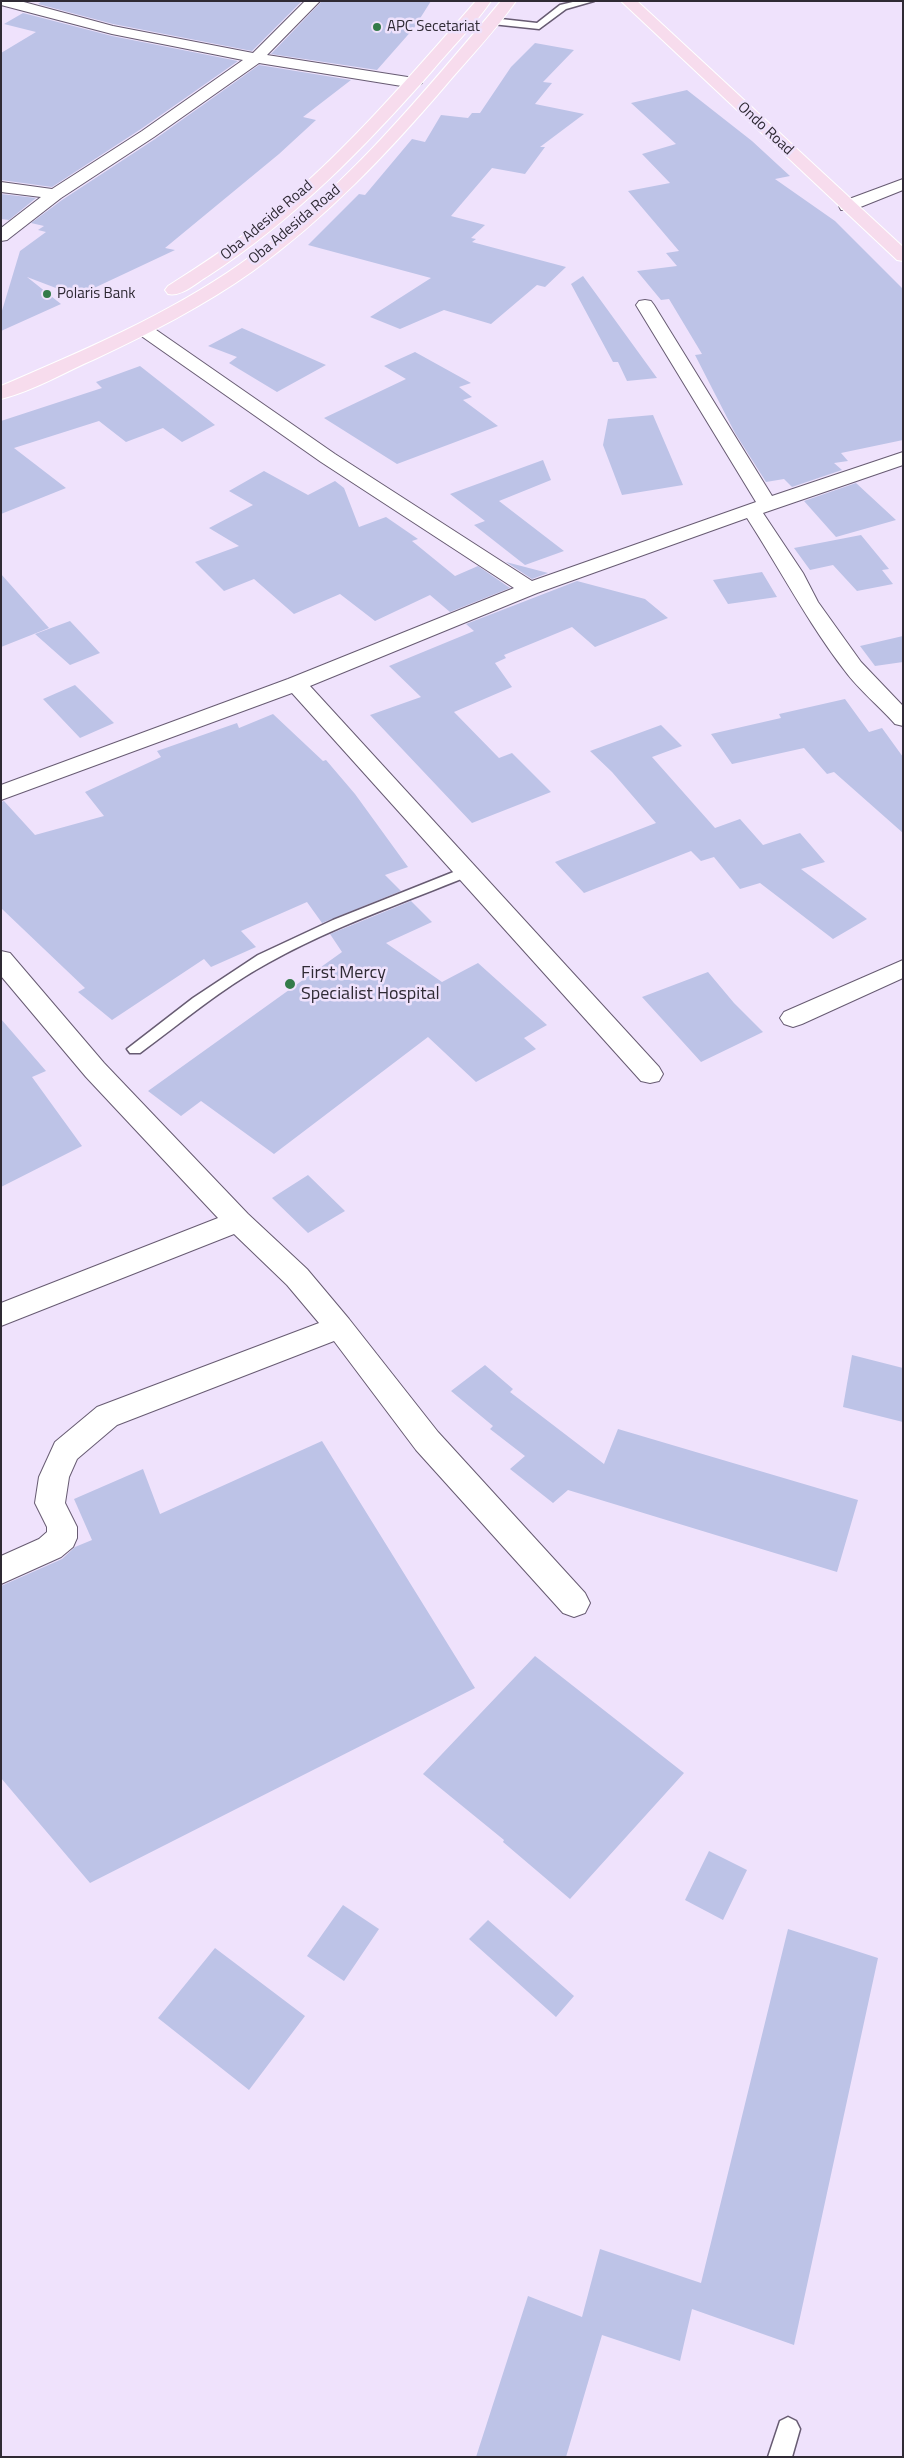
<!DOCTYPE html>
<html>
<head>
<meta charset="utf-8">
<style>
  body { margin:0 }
  #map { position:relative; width:904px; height:2458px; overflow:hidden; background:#efe2fc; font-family:"Titillium Web",sans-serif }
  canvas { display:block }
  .frame { position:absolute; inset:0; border:2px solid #2f2a34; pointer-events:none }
</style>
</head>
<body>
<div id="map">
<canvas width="904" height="2458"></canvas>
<div class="frame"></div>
</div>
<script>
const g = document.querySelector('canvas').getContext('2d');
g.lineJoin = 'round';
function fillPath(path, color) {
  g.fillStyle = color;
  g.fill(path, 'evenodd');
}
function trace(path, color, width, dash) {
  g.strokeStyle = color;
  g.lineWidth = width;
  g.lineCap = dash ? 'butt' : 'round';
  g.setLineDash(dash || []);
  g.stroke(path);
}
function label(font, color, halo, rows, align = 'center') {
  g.font = font + ' "Titillium Web",sans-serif';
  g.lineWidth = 5;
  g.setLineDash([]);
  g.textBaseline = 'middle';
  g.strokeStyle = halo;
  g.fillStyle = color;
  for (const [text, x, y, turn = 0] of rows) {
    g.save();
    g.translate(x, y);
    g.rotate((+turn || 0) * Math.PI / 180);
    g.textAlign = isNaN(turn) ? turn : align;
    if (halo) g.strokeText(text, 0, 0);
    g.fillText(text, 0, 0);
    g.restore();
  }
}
fillPath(new Path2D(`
  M 42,1 L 302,1 L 252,51 L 113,24 L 38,4 Z
  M 322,1 L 431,1 L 414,28 L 377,70 L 271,54 Z
  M 23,13 L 112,36 L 238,61 L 141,129 L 52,187 L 1,180 L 1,53 L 36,32 L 4,24 Z
  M 535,43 L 574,50 L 543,82 L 552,83 L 535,104 L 584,114 L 540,147 L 545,147 L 525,174 L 492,168 L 451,216 L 485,225 L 471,238 L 476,239 L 472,242 L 566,267 L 545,287 L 537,285 L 491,324 L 444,310 L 400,329 L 370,317 L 431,278 L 308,245 L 359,194 L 365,195 L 412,139 L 425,142 L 441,115 L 468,118 L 472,113 L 480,113 L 511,67 Z
  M 259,65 L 351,80 L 303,117 L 316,120 L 279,154 L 165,248 L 175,250 L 77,296 L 27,277 L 61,304 L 1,331 L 1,314 L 20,251 L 46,232 L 38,230 L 44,226 L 31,223 L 62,200 L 155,139 Z
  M 687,90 L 752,141 L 790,176 L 775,179 L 835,221 L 903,289 L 903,440 L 841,453 L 848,461 L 834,463 L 842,470 L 792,487 L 784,479 L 766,482 L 735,433 L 695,355 L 702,354 L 669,299 L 661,300 L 637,271 L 677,266 L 666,253 L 679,251 L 628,191 L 670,183 L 642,154 L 676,144 L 631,103 Z
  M 1,194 L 36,198 L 9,220 L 1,219 Z
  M 583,276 L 607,309 L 657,378 L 627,381 L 618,362 L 613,362 L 571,284 Z
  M 242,328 L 326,365 L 277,392 L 229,363 L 237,357 L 208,346 Z
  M 415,352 L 471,383 L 459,387 L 472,397 L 463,400 L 498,426 L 397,464 L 324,418 L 406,379 L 384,366 Z
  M 140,366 L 215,425 L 182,442 L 163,428 L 126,442 L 99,421 L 14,448 L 66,488 L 1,514 L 1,421 L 102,388 L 96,382 Z
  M 653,415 L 683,485 L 622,495 L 603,445 L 608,419 Z
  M 543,460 L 551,480 L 499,501 L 564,551 L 525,565 L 474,525 L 485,521 L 450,494 Z
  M 264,471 L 308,495 L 335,481 L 344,488 L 359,527 L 386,517 L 418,539 L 412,541 L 455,576 L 478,566 L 510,588 L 450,612 L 430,595 L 375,621 L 340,594 L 294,614 L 254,579 L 224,591 L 195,562 L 239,546 L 209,528 L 253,505 L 229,491 Z
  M 856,483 L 896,520 L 836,537 L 804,501 Z
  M 861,535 L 889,569 L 882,570 L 893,584 L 857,591 L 833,565 L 810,570 L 794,548 Z
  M 506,562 L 548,573 L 532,579 Z
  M 762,572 L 777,597 L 728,604 L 713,580 Z
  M 1,574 L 49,628 L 1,647 Z
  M 577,581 L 645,599 L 668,618 L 595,647 L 572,627 L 504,655 L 506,658 L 495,663 L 512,687 L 454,712 L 499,758 L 512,753 L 551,792 L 472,823 L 370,715 L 421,697 L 389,666 L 474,631 L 466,624 Z
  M 70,621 L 100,653 L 70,665 L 35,634 Z
  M 903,636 L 903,662 L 875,666 L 860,646 Z
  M 75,685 L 114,723 L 80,738 L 43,699 Z
  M 845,699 L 869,732 L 882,728 L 903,757 L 903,833 L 834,772 L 827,774 L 804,748 L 732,764 L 711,734 L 781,718 L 779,714 Z
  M 273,714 L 323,761 L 326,760 L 355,794 L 408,867 L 385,875 L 401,891 L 322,923 L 307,902 L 241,931 L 256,947 L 211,967 L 204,959 L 112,1020 L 78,992 L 85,988 L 1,908 L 1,802 L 4,801 L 35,835 L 104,816 L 85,792 L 161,757 L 157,751 L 237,723 L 239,728 Z
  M 661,725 L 682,746 L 652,757 L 715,828 L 740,819 L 763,845 L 800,833 L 825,862 L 801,869 L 867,919 L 833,939 L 760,883 L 740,889 L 714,857 L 701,861 L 691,851 L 584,893 L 555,862 L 656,823 L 612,772 L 590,751 Z
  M 411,901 L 432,922 L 386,943 L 442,982 L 478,963 L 547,1025 L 524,1038 L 536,1049 L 476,1082 L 428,1037 L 274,1154 L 201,1101 L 181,1116 L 148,1091 L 342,952 L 330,934 Z
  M 708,972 L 734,1003 L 763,1032 L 701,1062 L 642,997 Z
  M 1,1019 L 46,1071 L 32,1077 L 82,1146 L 1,1187 Z
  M 308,1175 L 345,1211 L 308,1233 L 272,1198 Z
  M 852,1355 L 903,1368 L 903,1422 L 843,1407 Z
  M 485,1365 L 513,1389 L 510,1392 L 604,1464 L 618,1429 L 858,1500 L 837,1572 L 568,1490 L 553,1503 L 510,1469 L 525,1456 L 490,1429 L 493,1426 L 451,1391 Z
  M 322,1441 L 475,1688 L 90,1883 L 1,1778 L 1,1586 L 62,1559 L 75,1547 L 92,1540 L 74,1499 L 143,1469 L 160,1514 Z
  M 535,1656 L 684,1773 L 570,1899 L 503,1842 L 504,1840 L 423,1774 Z
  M 709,1851 L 747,1870 L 723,1920 L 685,1900 Z
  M 343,1905 L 379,1929 L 344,1981 L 307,1956 Z
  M 488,1920 L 574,1996 L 556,2017 L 469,1939 Z
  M 788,1929 L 878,1958 L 794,2345 L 692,2309 L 680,2361 L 602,2335 L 566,2457 L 476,2457 L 528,2296 L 582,2317 L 600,2249 L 701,2283 Z
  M 215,1948 L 305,2016 L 249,2090 L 158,2018 Z`), '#bdc3e7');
const lane = new Path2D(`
  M 577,1 L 594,1 L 566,9 L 539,29 L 492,24 L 488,21 L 492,18 L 537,23 L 560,5 Z
  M 466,867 L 471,869 L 473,872 L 471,875 C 403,903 332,927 268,963 C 222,988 182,1022 140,1053 L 130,1053 L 127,1049 L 193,998 L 258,955 L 333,920 Z
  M 788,2417 L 796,2421 L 800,2429 L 792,2457 L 768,2457 L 780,2421 Z`);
const street = new Path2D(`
  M 1,1 L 20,1 L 113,26 L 253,53 L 305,1 L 320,1 L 267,55 L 414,78 L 422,83 L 414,88 L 259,63 L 154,137 L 61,198 L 7,240 L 1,241 L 1,228 L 41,197 L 1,192 L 1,182 L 52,189 L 142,131 L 243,60 L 112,34 L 1,5 Z
  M 903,179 L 903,190 L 853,210 L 841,210 L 839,206 L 841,202 Z
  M 645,300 L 651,301 L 654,305 L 772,496 L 903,452 L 903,465 L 763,513 L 803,573 L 818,602 L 861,662 L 903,706 L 903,726 L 895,724 C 879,706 859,690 845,671 C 808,623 780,569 747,518 L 537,593 L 310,686 L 659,1067 L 663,1074 L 659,1081 L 650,1083 L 641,1081 L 292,693 L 1,800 L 1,785 L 288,679 L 514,588 L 321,462 L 137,333 L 134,329 L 137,325 L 149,325 L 335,454 L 532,581 L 756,502 L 636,305 L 639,301 Z
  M 1,951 L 10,953 L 104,1063 L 248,1214 L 307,1269 L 349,1319 L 438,1432 L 585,1593 L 590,1603 L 585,1613 L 574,1617 L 563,1613 L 416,1450 L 334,1341 L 117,1425 L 77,1459 L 69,1477 L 65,1503 L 77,1527 L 77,1538 L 73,1547 L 61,1557 L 1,1584 L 1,1556 L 39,1539 L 47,1532 L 47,1527 L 35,1503 L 39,1477 L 55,1442 L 97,1407 L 319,1323 L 287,1285 L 234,1234 L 1,1326 L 1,1303 L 218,1218 L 86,1077 L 1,976 Z
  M 903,960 L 903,978 L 802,1024 L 793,1027 L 784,1024 L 780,1018 L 784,1012 Z`);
const primary = new Path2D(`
  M 476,1 L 491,1 C 474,26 451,48 432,71 C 365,147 293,221 208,276 C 196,283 182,297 168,294 L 165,290 L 168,286 C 198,267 227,248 255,226 C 338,161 407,80 476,1 Z
  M 501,1 L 516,1 C 495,31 469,58 446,85 C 388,153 326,218 253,271 C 204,306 150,333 95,359 C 65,372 33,391 1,399 L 1,386 C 83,351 167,315 240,264 C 342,193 422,95 501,1 Z
  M 621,1 L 637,1 L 903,247 L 903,261 L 897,260 Z`);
trace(lane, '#675b72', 3);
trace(street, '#675b72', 2);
trace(primary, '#fff', 2);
fillPath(lane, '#fff');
fillPath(street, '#fff');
fillPath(primary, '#f7dced');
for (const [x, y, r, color] of [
  [377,27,5,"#337b49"],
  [47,294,5,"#337b49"],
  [290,984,6,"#337b49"]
]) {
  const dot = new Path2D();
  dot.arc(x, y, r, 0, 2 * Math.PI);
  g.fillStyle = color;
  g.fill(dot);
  trace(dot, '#efe2fc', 2);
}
label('15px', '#2f2a34', '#efe2fc', [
  ["APC Secetariat",387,27],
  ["Polaris Bank",57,294]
], 'left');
label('15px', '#2f2a34', '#efe2fc', [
  ["Ondo Road",765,129,43],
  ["Oba Adeside Road",267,221,-40],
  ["Oba Adesida Road",295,225,-40]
]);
label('18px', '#2f2a34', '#efe2fc', [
  ["First Mercy",301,974],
  ["Specialist Hospital",301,995]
], 'left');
</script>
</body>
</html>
